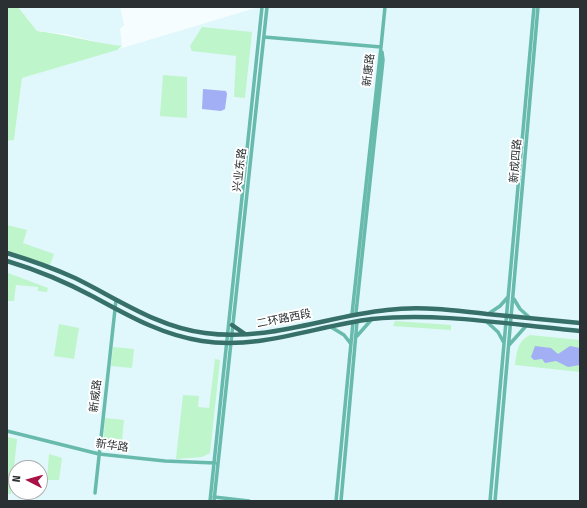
<!DOCTYPE html>
<html>
<head>
<meta charset="utf-8">
<style>
  body { margin:0 }
  #map { position:relative; width:587px; height:508px; overflow:hidden; background:#f5fdff; font-family:"Fira Sans Condensed",sans-serif }
  canvas { display:block }
  .frame { position:absolute; inset:0; border:8px solid #2b3032; pointer-events:none }
  .north { position:absolute; left:8px; top:460px; width:40px; height:40px; box-sizing:border-box; background:#fff; border:1px solid #aaacad; border-radius:50%; rotate:276deg; font-size:11px; font-weight:700; line-height:16px; text-align:center; color:#2b3032 }
  .north::after { content:''; display:block; margin:auto; width:14px; height:18px; background:#a81246; clip-path:polygon(50% 0,100% 100%,50% 72%,0 100%) }
</style>
</head>
<body>
<div id="map">
<canvas width="587" height="508"></canvas>
<div class="frame"></div>
<div class="north">N</div>
</div>
<script>
const g = document.querySelector('canvas').getContext('2d');
g.lineJoin = 'round';
function fillPath(path, color) {
  g.fillStyle = color;
  g.fill(path, 'evenodd');
}
function trace(path, color, width, dash) {
  g.strokeStyle = color;
  g.lineWidth = width;
  g.lineCap = dash ? 'butt' : 'round';
  g.setLineDash(dash || []);
  g.stroke(path);
}
function label(font, color, halo, rows, align = 'center') {
  g.font = font + ' "Fira Sans Condensed","Noto Sans SC",sans-serif';
  g.lineWidth = 4;
  g.setLineDash([]);
  g.textBaseline = 'middle';
  g.strokeStyle = halo;
  g.fillStyle = color;
  for (const [text, x, y, turn = 0] of rows) {
    g.save();
    g.translate(x, y);
    g.rotate((+turn || 0) * Math.PI / 180);
    g.textAlign = isNaN(turn) ? turn : align;
    if (halo) g.strokeText(text, 0, 0);
    g.fillText(text, 0, 0);
    g.restore();
  }
}
fillPath(new Path2D(`
  M 18,7 L 120,7 L 124,25 L 120,29 L 122,46 L 106,44 L 65,34 L 37,31 Z
  M 259,7 L 580,7 L 580,501 L 7,501 L 7,141 L 14,140 L 22,78 ZM 16,468 L 40,468 L 40,492 L 16,492 Z`), '#e0f7fc');
fillPath(new Path2D(`
  M 7,7 L 18,7 L 37,31 C 66,34 93,43 122,46 L 117,50 L 22,78 L 14,140 L 7,141 L 7,144 Z
  M 202,27 L 252,32 L 245,98 L 234,97 L 236,56 L 192,51 L 190,46 Z
  M 163,75 L 187,77 L 187,118 L 160,116 Z
  M 7,225 L 27,230 L 23,243 L 54,254 L 50,265 L 7,251 Z
  M 8,273 L 48,288 L 47,292 L 38,291 L 38,287 L 16,285 L 14,301 L 7,301 Z
  M 395,321 L 451,325 L 451,330 L 393,326 Z
  M 59,324 L 79,328 L 74,359 L 54,356 Z
  M 530,335 L 580,340 L 580,372 L 515,365 C 517,352 517,341 530,335 Z
  M 113,347 L 134,349 L 132,368 L 111,366 Z
  M 215,359 L 220,360 L 210,453 L 202,457 L 176,459 L 183,395 L 199,396 L 198,407 L 209,408 Z
  M 105,418 L 124,420 L 121,451 L 103,447 Z
  M 7,437 L 17,439 L 11,494 L 7,494 Z
  M 49,454 L 62,458 L 59,480 L 47,480 Z`), '#bff5cb');
fillPath(new Path2D(`
  M 203,89 L 226,91 L 227,94 L 225,109 L 221,111 L 202,109 Z
  M 535,346 L 551,348 L 558,354 L 570,346 L 580,348 L 580,365 L 568,367 L 556,361 L 545,363 L 542,359 L 534,360 L 531,357 Z`), '#a3aff4');
trace(new Path2D(`
  M 264,37 L 381,47 L 385,7
  M 514,299 L 520,309 L 529,317
  M 356,313 L 383,60 L 382,52
  M 352,314 L 381,47
  M 488,314 L 500,306 L 508,297
  M 487,322 L 498,332 L 504,343
  M 331,327 L 344,335 L 351,344
  M 357,336 L 372,319
  M 509,345 L 526,326
  M 7,431 L 99,454 L 165,461 L 215,463
  M 95,493 L 116,300
  M 214,497 L 249,501
  M 210,501 L 262,7
  M 214,501 L 267,7
  M 336,501 L 353,322
  M 341,501 L 357,322
  M 490,501 L 534,7
  M 495,501 L 538,7`), '#68baad', 3.5);
trace(new Path2D(`
  M 7,253 C 30,260 53,268 75,278 C 118,299 157,327 205,333 C 267,342 327,316 387,310 C 420,306 454,310 487,314 C 518,317 549,320 580,323
  M 7,261 C 37,270 66,282 94,297 C 129,316 162,335 202,341 C 260,350 315,326 372,319 C 441,312 512,325 580,331
  M 232,325 L 245,334`), '#377068', 4.5);
label('11px', '#2b3032', '#fff', [
  ["新康路",369,70,-84],
  ["新成四路",516,161,-85],
  ["兴业东路",240,170,-83],
  ["二环路西段",284,319,-11],
  ["新威路",96,396,-84],
  ["新华路",112,446,8]
]);
</script>
</body>
</html>
